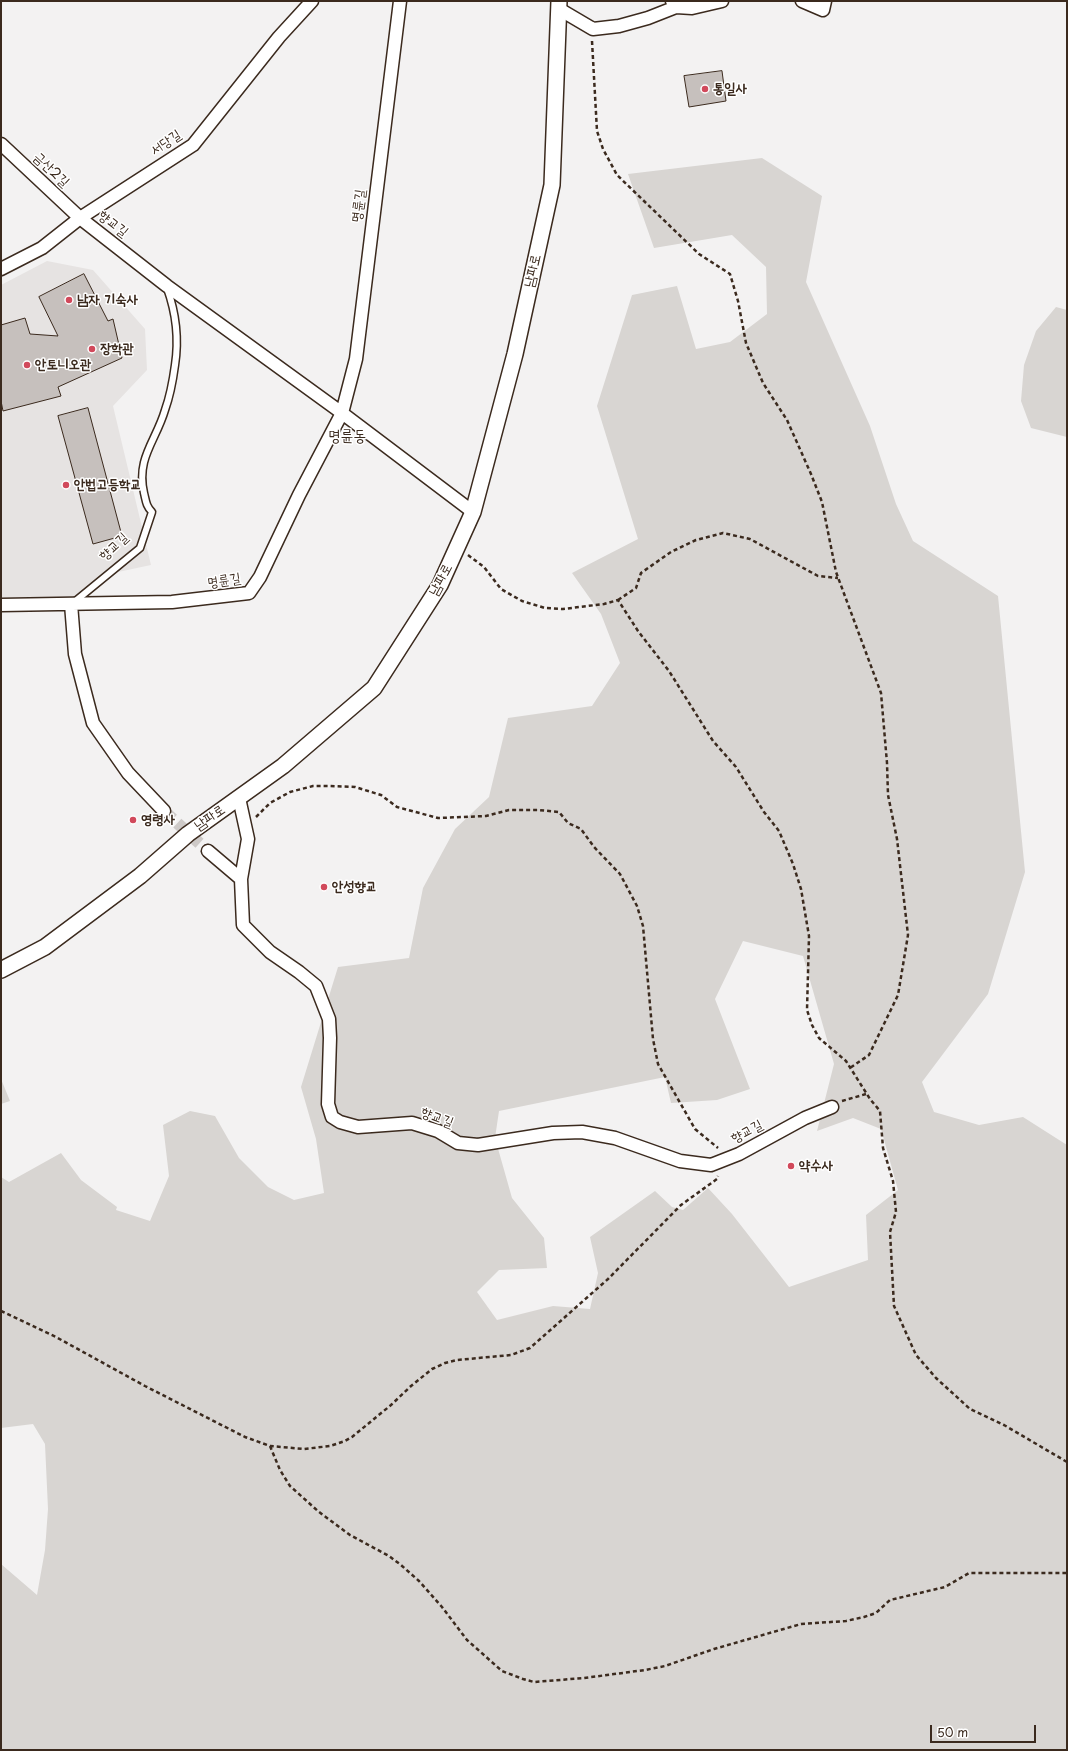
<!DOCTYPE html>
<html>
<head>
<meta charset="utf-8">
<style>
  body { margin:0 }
  #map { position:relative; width:1068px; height:1751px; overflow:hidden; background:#f3f2f2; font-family:"Playpen Sans",sans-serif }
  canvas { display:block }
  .frame { position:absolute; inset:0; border:2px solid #3b2a1e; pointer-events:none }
  .scale { position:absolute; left:930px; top:1725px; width:106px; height:18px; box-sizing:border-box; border:2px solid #3b2a1e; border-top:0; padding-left:5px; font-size:12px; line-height:14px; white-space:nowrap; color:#3b2a1e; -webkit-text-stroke:3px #fff; paint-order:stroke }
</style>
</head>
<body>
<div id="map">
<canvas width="1068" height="1751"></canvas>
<div class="frame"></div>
<div class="scale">50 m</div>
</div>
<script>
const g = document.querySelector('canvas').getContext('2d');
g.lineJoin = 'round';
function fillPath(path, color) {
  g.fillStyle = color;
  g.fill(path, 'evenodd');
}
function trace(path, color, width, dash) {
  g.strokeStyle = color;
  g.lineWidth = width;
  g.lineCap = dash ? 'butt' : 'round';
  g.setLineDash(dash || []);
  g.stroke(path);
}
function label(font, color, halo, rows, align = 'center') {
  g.font = font + ' "Playpen Sans","Poor Story",sans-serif';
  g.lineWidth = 3;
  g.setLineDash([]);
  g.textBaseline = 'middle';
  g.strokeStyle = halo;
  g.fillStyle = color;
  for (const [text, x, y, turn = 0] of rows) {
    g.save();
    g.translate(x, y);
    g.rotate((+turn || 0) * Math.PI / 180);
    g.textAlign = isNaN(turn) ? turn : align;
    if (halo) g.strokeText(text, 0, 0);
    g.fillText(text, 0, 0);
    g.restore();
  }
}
fillPath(new Path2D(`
  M 47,261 L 93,270 L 145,329 L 147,370 L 113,406 L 151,565 L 118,572 L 72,600 L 1,604 L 1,285 Z`), '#e6e3e2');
fillPath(new Path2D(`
  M 762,158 L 822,196 L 806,282 L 870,426 L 896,504 L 913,541 L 998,596 L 1025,872 L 988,994 L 922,1082 L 934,1112 L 979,1125 L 1023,1117 L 1067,1145 L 1067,1750 L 1,1750 L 1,1564 L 37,1595 L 45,1550 L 48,1509 L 45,1444 L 33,1424 L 1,1428 L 1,1177 L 9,1182 L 61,1153 L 81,1180 L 117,1207 L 116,1210 L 150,1221 L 169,1176 L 163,1125 L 190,1111 L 215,1116 L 239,1158 L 268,1187 L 294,1200 L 324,1193 L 316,1139 L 301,1087 L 338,967 L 409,958 L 423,888 L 455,829 L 489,797 L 508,718 L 592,706 L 620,663 L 601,614 L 572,573 L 638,539 L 597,406 L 632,295 L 677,286 L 696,349 L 730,342 L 767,314 L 766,267 L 732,235 L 654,248 L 628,174 ZM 743,941 L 803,956 L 834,1064 L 817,1131 L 853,1118 L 881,1129 L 898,1190 L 866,1215 L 868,1260 L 789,1287 L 732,1214 L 708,1188 L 683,1210 L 672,1207 L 655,1191 L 590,1237 L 598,1273 L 590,1309 L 553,1306 L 497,1320 L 477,1292 L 499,1270 L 547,1268 L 544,1238 L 512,1198 L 495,1138 L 499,1111 L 665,1077 L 671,1103 L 717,1100 L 750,1089 L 715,999 Z
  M 1056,307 L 1067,310 L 1067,437 L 1031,428 L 1021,401 L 1024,365 L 1036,331 Z
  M 1,1079 L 10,1101 L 1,1104 Z`), '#d8d5d2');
const building = new Path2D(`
  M 722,71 L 726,101 L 689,107 L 684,76 Z
  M 84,274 L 108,321 L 113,319 L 122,358 L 58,387 L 61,396 L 3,411 L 1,401 L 1,325 L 25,318 L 30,334 L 58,336 L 39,297 Z
  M 88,408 L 122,536 L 93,544 L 58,416 Z`);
fillPath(building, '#c6c0bd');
trace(building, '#3b2a1e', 1);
trace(new Path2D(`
  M 164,811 L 208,851`), '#cecac8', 12, [12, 6]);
const service = new Path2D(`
  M 73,603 L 140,548 L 152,512 C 146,506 146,501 144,493 C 136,458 156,441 165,410 C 170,396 173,380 175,365 C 179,339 176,313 167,288`);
const minor = new Path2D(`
  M 672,1 L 676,7 L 692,8 L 722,1
  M 802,1 L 823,10 L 825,1
  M 559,9 L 593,29 L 619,26 L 648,18 L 676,7
  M 1,144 L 80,218 L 167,286 L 342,413 L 473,512
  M 1,269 L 42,248 L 80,218 L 193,145 L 279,37 L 312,1
  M 71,604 L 75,654 L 93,723 L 128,773 L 164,811
  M 1,605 L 172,602 L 249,593 L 260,577 L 299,495 L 342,413 L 356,359 L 400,1
  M 239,798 L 248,839 L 241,879
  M 208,851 L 241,879 L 243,925 L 270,952 L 299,972 L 316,986 L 329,1019 L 330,1038 L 328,1104 L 332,1117 L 340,1122 L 358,1127 L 412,1123 L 438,1131 L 458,1143 L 478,1145 L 553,1133 L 582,1132 L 615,1138 L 680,1161 L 711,1165 L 739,1154 L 805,1118 L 832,1107`);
const tertiary = new Path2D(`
  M 1,970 L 45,947 L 140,876 L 188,834 L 283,766 L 374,688 L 440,585 L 473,512 L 515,354 L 552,185 L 559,1`);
trace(service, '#3b2a1e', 9);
trace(minor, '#3b2a1e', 15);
trace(tertiary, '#3b2a1e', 18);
trace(new Path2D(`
  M 592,41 L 597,131 L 603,149 L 617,175 L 699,254 L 730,274 L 738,301 L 746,343 L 763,383 L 787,420 L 811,474 L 822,502 L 836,572 L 881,693 L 887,763 L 888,795 L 897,839 L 908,935 L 898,995 L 869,1055 L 850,1068
  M 468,555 L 484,567 L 501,589 L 522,601 L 545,608 L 563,609 L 604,604 L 618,600 L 638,631 L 669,671 L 713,741 L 736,767 L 764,812 L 779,831 L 793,864 L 801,889 L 809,936 L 807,1010 L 812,1025 L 819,1038 L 846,1061 L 870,1099 L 880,1111 L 883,1148 L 893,1181 L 896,1212 L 890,1232 L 894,1306 L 916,1355 L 936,1378 L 970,1409 L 1004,1425 L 1067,1462
  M 618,600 L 636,588 L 641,573 L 671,552 L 696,540 L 723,533 L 750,539 L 818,576 L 838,578
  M 256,817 L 270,803 L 290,792 L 313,786 L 330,786 L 355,787 L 381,795 L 397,807 L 438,818 L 486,816 L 509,810 L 538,810 L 559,812 L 568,823 L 581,829 L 594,847 L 620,874 L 637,906 L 643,926 L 653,1039 L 658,1064 L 695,1129 L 718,1148
  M 842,1101 L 866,1094
  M 1,1311 L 56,1337 L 145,1386 L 245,1437 L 270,1446 L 304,1449 L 330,1446 L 345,1441 L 352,1437 L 391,1405 L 411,1386 L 432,1369 L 445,1363 L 457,1360 L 511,1355 L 530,1348 L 608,1279 L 681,1205 L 717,1179 L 718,1176
  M 270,1446 L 280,1470 L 290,1486 L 319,1512 L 350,1535 L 389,1556 L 401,1565 L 419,1581 L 442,1607 L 467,1640 L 502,1671 L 523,1679 L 534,1682 L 584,1678 L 645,1670 L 665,1666 L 714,1649 L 801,1624 L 846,1621 L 864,1617 L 876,1613 L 890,1600 L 945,1587 L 969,1573 L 1067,1573`), '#3b2a1e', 2.5, [4, 3]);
trace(service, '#fff', 6);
trace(minor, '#fff', 12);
trace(tertiary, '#fff', 15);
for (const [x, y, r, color] of [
  [705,89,4,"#d1495b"],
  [69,300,4,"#d1495b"],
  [92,349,4,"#d1495b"],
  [27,365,4,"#d1495b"],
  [66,485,4,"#d1495b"],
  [133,820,4,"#d1495b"],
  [324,887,4,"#d1495b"],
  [791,1166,4,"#d1495b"]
]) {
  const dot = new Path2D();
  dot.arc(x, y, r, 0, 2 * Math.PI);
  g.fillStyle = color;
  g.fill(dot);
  trace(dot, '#fff', 1.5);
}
label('bold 14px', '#3b2a1e', '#fff', [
  ["통일사",713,89],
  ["남자 기숙사",77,300],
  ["장학관",100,349],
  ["안토니오관",35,365],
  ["안법고등학교",74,485],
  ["영령사",141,820],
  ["안성향교",332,887],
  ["약수사",799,1166]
], 'left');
label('14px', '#3b2a1e', '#fff', [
  ["서당길",166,143,-34],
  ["금산2길",51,170,43],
  ["명륜길",359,206,-83],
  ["향교길",113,224,38],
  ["남파로",533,271,-77],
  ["향교길",114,547,-43],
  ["남파로",441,580,-62],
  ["명륜길",224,581,-9],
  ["남파로",210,818,-35],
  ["향교길",437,1118,21],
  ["향교길",747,1132,-28]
]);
label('16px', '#3b2a1e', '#fff', [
  ["명륜동",347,437]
]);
</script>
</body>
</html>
